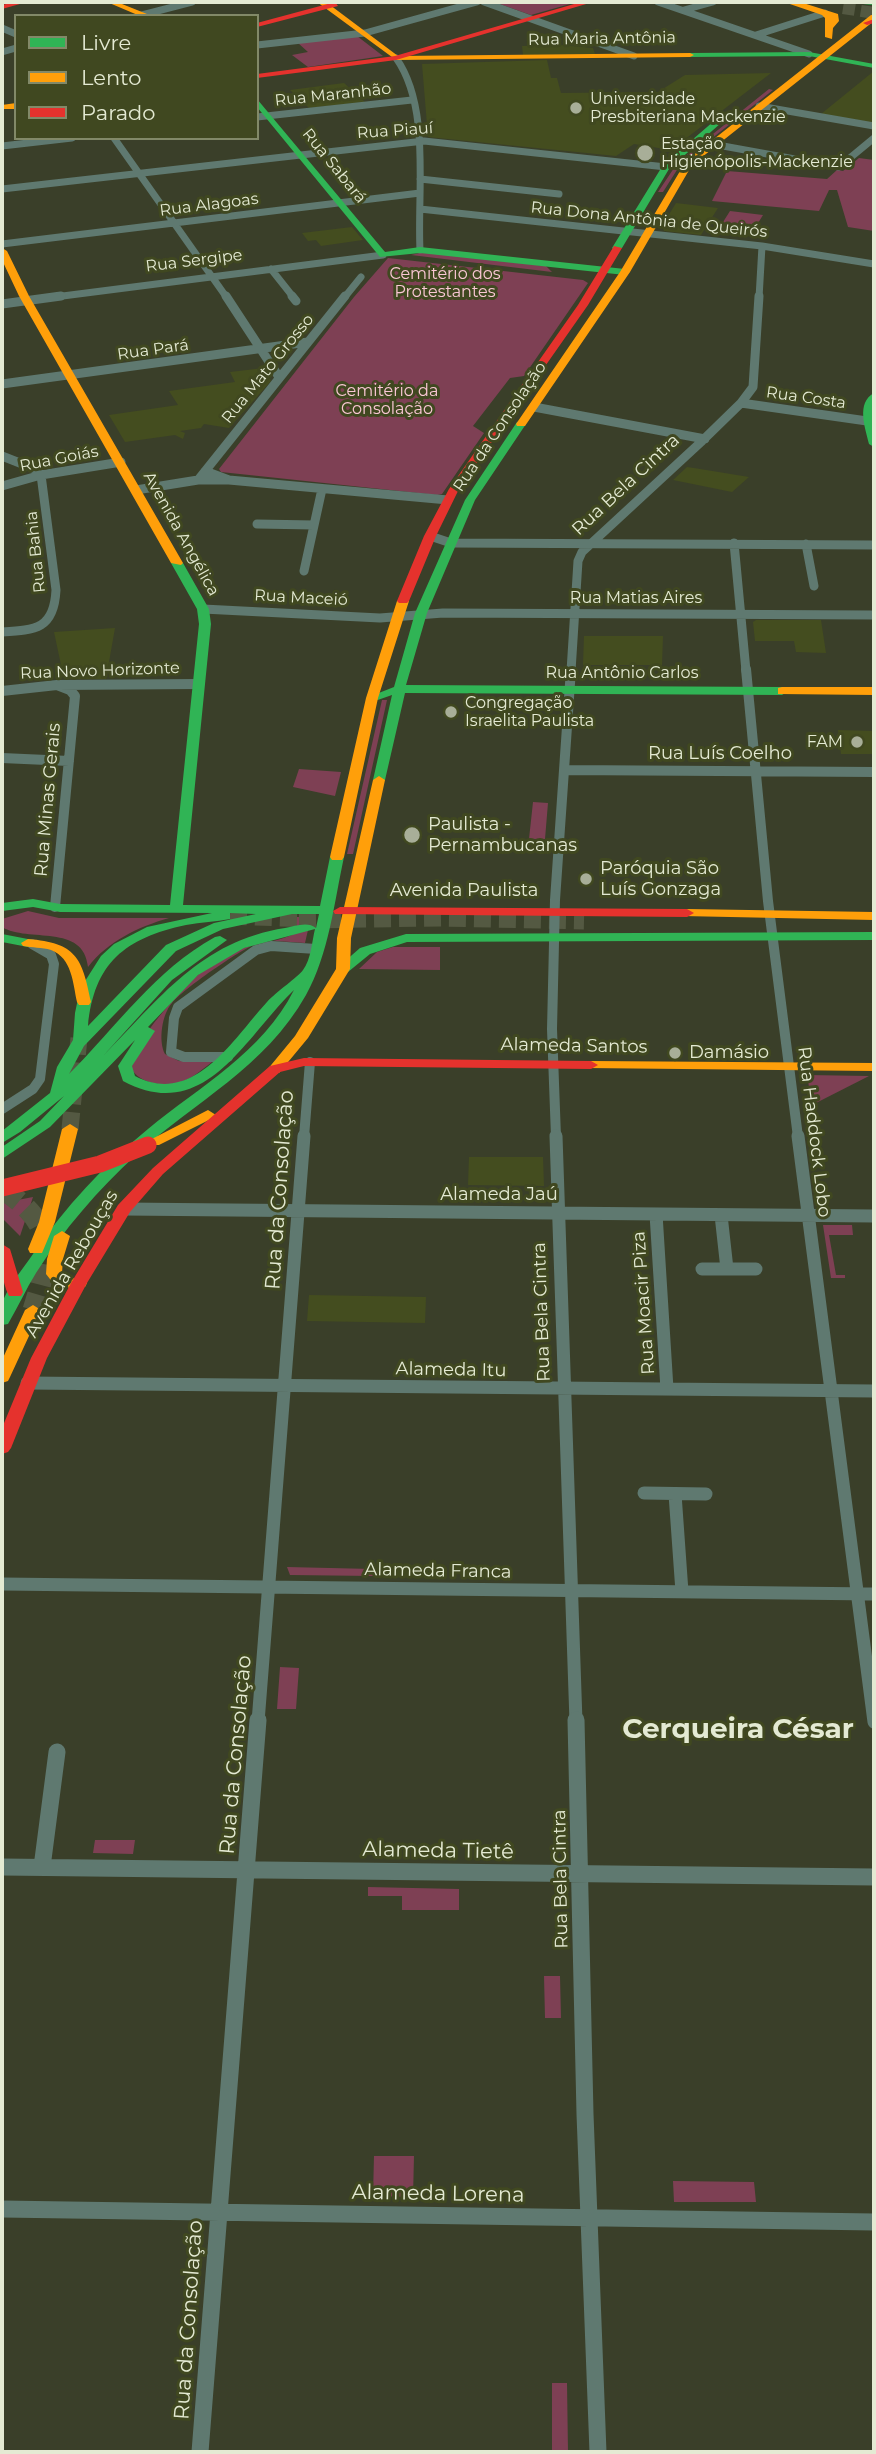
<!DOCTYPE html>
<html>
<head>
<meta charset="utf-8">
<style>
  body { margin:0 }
  #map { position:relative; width:876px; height:2454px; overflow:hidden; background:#3a3f29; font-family:Montserrat,sans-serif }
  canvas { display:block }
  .frame { position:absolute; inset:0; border:4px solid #e4ead3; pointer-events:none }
  .legend { position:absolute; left:14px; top:14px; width:245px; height:126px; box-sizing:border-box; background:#404820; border:2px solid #828968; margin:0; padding:9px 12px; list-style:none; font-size:21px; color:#e4ead3 }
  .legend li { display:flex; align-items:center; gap:14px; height:35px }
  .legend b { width:35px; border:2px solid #828968 }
</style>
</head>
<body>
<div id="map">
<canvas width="876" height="2454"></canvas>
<div class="frame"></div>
<ul class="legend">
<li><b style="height:9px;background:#30b455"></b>Livre</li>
<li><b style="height:9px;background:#ff9f0a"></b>Lento</li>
<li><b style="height:9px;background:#e5322d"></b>Parado</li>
</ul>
</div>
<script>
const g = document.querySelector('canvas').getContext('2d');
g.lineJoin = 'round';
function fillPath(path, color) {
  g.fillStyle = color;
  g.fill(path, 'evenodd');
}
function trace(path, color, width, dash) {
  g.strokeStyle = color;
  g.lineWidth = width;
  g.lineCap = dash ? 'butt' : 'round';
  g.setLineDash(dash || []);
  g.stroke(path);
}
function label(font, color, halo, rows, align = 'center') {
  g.font = font + ' Montserrat,sans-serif';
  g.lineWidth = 6;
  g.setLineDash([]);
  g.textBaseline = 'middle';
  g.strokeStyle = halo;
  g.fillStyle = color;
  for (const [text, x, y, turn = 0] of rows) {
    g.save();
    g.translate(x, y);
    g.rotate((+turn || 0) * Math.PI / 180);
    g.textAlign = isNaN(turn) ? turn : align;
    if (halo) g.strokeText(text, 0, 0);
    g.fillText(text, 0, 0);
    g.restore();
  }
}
fillPath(new Path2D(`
  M 561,45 L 593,48 L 595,54 L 523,55 L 522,46 Z
  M 547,60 L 551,78 L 557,78 L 561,93 L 658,92 L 685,75 L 771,73 L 671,150 L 634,144 L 616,156 L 428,137 L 422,64 Z
  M 874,71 L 874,123 L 821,114 Z
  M 344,83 L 365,102 L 309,108 L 290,90 Z
  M 676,203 L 718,208 L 701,235 L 664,231 L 662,226 Z
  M 352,227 L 363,240 L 321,246 L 316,240 L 308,241 L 302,233 Z
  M 264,368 L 271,381 L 229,428 L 204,424 L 201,428 L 180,431 L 185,433 L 183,439 L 175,435 L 125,442 L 109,415 L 178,405 L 169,391 L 235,382 L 230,372 Z
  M 687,467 L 694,468 L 749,477 L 732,492 L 673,480 Z
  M 756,620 L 821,620 L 826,653 L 796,652 L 794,641 L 755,641 L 753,622 Z
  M 115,628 L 106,679 L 64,679 L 54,632 Z
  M 584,636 L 663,636 L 662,665 L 583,665 Z
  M 838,730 L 874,731 L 874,754 L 841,754 Z
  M 469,1157 L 543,1157 L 544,1186 L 468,1185 Z
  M 309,1295 L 426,1297 L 425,1323 L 307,1321 Z`), '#444d1f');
fillPath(new Path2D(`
  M 494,2 L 577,2 L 531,15 Z
  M 357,36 L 383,56 L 308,67 L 292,55 L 308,52 L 298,43 Z
  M 769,89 L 773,90 L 682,162 L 663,192 L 658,192 L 678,162 Z
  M 859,158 L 874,160 L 874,231 L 848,227 L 837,190 L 829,190 L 819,211 L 712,201 L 727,171 L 827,179 L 837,170 L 843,171 Z
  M 730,211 L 763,215 L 752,233 L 718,230 Z
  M 424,252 L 546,266 L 552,272 L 411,255 Z
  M 388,258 L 583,280 L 588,283 L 524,376 L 510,378 L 473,426 L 484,433 L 442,494 L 437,495 L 221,472 L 219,469 L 354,297 Z
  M 382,700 L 387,700 L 353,854 L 347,854 Z
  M 299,769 L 341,772 L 335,796 L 293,787 Z
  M 533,802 L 548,803 L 545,839 L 529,839 Z
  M 28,911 L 59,918 L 169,918 C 138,927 108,941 88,967 C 84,923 28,943 2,927 L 2,919 Z
  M 282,917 L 311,917 L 305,943 C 289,942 271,939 256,944 C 241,949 182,990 172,1003 C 162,1014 158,1041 165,1054 L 179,1061 L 212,1062 C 204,1068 194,1077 184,1081 C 167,1088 138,1085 130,1066 C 133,1040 199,967 224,955 C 246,944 270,944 292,935 L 297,929 L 296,924 Z
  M 393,947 L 440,947 L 440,970 L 359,969 L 377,952 Z
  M 807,1075 L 869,1076 L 812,1105 Z
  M 33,1197 L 20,1236 L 2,1218 L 2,1203 Z
  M 823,1225 L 852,1225 L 853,1235 L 829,1235 L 836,1275 L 845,1275 L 845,1278 L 831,1278 Z
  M 287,1567 L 373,1569 L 373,1576 L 290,1575 Z
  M 280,1667 L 299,1668 L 296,1709 L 277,1709 Z
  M 95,1840 L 135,1840 L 133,1854 L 93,1853 Z
  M 368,1887 L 459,1889 L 459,1910 L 402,1910 L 402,1896 L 368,1896 Z
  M 544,1976 L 560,1976 L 561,2018 L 545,2018 Z
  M 374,2156 L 414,2156 L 413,2197 L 373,2196 Z
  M 673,2181 L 754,2182 L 756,2202 L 674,2202 Z
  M 552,2383 L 567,2383 L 568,2452 L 552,2452 Z`), '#7e4054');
trace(new Path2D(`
  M 230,916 L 309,919
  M 299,920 L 441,918 L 584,921
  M 70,1129 L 79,1038`), '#545942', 17, [17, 8]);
trace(new Path2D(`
  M 2,1189 C 57,1225 51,1252 33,1310`), '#545942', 21, [21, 10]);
trace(new Path2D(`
  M 843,8 L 874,13`), '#545942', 12, [12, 6]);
trace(new Path2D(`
  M 484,2 L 634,56
  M 658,2 L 809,54
  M 684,10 L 713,2
  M 138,16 L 192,2
  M 2,28 L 16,34
  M 756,35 L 825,13
  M 257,45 L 365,33 L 477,2
  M 2,52 L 16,48
  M 396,58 C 431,107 417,192 420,250
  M 759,106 L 874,126
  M 257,117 L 412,100
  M 114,138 L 227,298
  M 712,144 L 839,167 L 874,138
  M 2,146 L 72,138
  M 420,179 L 559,194
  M 2,189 L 424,141 L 666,167
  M 420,209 L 762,246 L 874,264
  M 2,244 L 420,193
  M 271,269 L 294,298
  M 47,298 L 383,255
  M 344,298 L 361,277
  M 759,298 L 762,246`), '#5f7970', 7);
trace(new Path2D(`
  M 226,296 L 279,377
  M 292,296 L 296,301
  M 2,304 L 61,296
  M 2,384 L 308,342
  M 741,403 L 867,421
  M 534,407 L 705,439
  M 2,456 L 35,469 L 41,475 L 56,590 C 54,629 36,630 2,632
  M 198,480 L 345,296
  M 229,480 L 448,500
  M 2,486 L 41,475 L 121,462
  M 136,490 L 198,480 L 229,480 L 205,471
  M 257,524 L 314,525
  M 430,536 L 451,543 L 874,545
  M 734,543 L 746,671
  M 806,544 L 814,586
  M 304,571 L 322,489
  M 203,609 L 380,618 L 443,613 L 874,615
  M 571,671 L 578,561 L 582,552 L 701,442 L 741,403 L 753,387 L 759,296`), '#5f7970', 9);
trace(new Path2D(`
  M 746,669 L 768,901 L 798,1137
  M 2,691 L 57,685 L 199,684
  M 2,758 L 69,761
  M 565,770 L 874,772
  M 55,907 L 75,696 L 70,690 L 57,685
  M 228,1057 L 184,1057 L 171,1052 L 174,1018 L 178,1007 L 256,950 L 271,946 L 316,949
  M 2,1109 L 33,1089 L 40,1079 L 54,964 L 51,955 L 32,944
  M 304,1137 L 310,1062
  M 556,1137 L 552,1029 L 555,900 L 571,669`), '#5f7970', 10);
trace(new Path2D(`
  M 556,1136 L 576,1722
  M 798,1136 L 874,1722
  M 124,1209 L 874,1216
  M 656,1214 L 667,1389
  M 721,1215 L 727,1269
  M 702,1269 L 756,1269
  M 27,1383 L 874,1391
  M 644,1493 L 706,1494
  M 675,1494 L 682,1592
  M 2,1584 L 874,1594
  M 258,1722 L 304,1136`), '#5f7970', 13);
trace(new Path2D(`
  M 576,1720 L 585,2114 L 598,2452
  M 2,1867 L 874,1877
  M 42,1867 L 57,1752
  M 2,2209 L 874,2222
  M 200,2452 L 258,1720`), '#5f7970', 17);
fillPath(new Path2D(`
  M 862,2 L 874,2 L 874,5 L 863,4 Z
  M 809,52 L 874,64 L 874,68 L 809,56 L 690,57 L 686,55 L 690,53 Z
  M 257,99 L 385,252 L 420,247 L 625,269 L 630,272 L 625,275 L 420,253 L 380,257 L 257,107 Z
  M 714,121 L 721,123 L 669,169 L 622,248 L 614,250 L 612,248 L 663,165 Z
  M 874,393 L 874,447 L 869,444 C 865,427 856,403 874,393 Z
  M 521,421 L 526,424 L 475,500 L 427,613 L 406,685 L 782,687 L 788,691 L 782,695 L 405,693 L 385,780 L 379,784 L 374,783 L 373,780 L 392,695 L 372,702 L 366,698 L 394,687 L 415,613 L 465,500 L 517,422 Z
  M 177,560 L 183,563 L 209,609 L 211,624 L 183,905 L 320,906 L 330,857 L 337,853 L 344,857 C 334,903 329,954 306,995 C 265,1068 195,1101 136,1155 C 98,1190 64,1229 36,1273 C 26,1289 18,1307 8,1324 L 2,1325 C 2,1319 0,1310 2,1304 C 7,1287 23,1269 33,1254 C 65,1207 104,1165 148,1129 C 200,1086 262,1053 294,990 C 244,1038 205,1125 123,1081 L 118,1066 L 135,1040 L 50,1127 L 2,1159 L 2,1147 L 40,1121 L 64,1096 L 20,1132 L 2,1143 L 2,1131 L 50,1093 L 57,1067 L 73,1040 L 75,1013 L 80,989 L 101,956 L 114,944 L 147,927 L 212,913 L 60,912 L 33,907 L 2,911 L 2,903 L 33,899 L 60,904 L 170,905 L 199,624 L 197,609 L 171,563 ZM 230,913 L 256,914 L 214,923 L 166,945 L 88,1026 C 94,963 125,938 186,925 C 201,922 216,922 230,919 ZM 292,914 L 319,914 L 316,928 C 308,921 295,926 285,928 C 201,941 159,999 103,1056 L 172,980 L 227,940 L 220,936 L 215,937 C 155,970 117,1026 69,1074 L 84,1046 L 176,951 L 223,929 ZM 315,929 C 312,941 311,960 303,970 C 298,977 276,992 267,1002 C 233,1039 194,1107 135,1076 L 132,1066 L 155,1031 L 148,1027 L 198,975 L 244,948 Z
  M 874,932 L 874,940 L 407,942 L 370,954 L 348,972 L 338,972 L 336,969 L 360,948 L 406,934 Z
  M 2,934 L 33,940 L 35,943 L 28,947 L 2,942 Z`), '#30b455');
fillPath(new Path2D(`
  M 107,2 L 117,2 L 152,16 L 140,16 Z
  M 317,2 L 326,2 L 398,56 L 690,53 L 694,55 L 690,57 L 396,60 Z
  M 784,2 L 800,2 L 838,14 L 839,21 L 833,28 L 832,39 L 825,37 L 825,18 L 822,15 Z
  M 871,15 L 874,15 L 874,21 L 692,165 L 630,272 L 525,426 L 517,426 L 516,424 L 620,272 L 686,161 Z
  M 16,103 L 16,109 L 2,109 L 2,105 Z
  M 2,248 L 7,251 L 29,296 L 183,563 L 181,565 L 171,563 L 19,296 L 2,260 Z
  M 403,598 L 409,601 L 378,698 L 344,857 L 342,860 L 332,860 L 330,857 L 366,698 L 397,601 Z
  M 782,687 L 874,687 L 874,695 L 778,694 L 778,688 Z
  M 379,776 L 385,780 L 351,938 L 350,969 L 308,1038 L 279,1073 L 269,1073 L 267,1070 L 295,1036 L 336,969 L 337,938 L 373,780 Z
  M 687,909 L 874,912 L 874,920 L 682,916 L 680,913 L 682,910 Z
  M 28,939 C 76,943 82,957 91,1002 L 89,1005 L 79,1005 L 77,1002 C 73,983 72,958 51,950 C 42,947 32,948 23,946 L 21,943 Z
  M 591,1061 L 874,1063 L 874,1071 L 586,1068 L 584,1065 L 586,1062 Z
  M 208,1110 L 216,1115 L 213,1118 L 159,1145 L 149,1145 L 146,1142 Z
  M 70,1124 L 78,1129 L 55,1222 L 42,1253 L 30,1253 L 28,1249 L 39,1222 L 62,1129 Z
  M 62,1231 L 70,1236 L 63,1259 L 62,1273 L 67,1278 L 85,1279 L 87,1283 L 85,1287 L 57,1288 L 46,1274 L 47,1259 L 54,1236 Z
  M 33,1305 L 41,1310 L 10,1377 L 8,1381 L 2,1383 L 2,1360 L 25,1310 Z`), '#ff9f0a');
fillPath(new Path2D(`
  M 14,2 L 27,2 L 2,9 L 2,5 Z
  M 335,2 L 338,6 L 257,27 L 257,23 Z
  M 581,2 L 593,2 L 396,60 L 257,78 L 257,74 L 395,56 Z
  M 874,19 L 874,23 L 867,25 L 863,23 Z
  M 614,246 L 622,248 L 588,305 L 459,489 L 436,536 L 409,601 L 407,603 L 399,603 L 397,601 L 424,536 L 449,489 L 578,305 Z
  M 340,907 L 687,909 L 694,913 L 687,917 L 335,914 L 333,911 Z
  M 304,1058 L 591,1061 L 598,1065 L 591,1069 L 304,1066 L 280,1072 L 163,1174 L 130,1212 L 87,1283 L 47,1358 L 11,1448 L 8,1452 L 2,1454 L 2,1428 L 31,1358 L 71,1283 L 118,1205 L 153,1168 L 270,1066 Z
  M 2,1244 L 10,1249 L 23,1292 L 21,1296 L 9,1296 C 1,1280 1,1262 2,1244 Z`), '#e5322d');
trace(new Path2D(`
  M 2,1188 L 100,1164 L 148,1145`), '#e5322d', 17);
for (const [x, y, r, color] of [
  [576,108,7,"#a8ae98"],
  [645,153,9,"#a8ae98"],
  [451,712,7,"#a8ae98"],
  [857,742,7,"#a8ae98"],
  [412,835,9,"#a8ae98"],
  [586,879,7,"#a8ae98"],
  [675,1053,7,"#a8ae98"]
]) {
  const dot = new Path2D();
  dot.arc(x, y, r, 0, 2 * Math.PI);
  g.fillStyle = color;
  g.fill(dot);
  trace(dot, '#404820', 2.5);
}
label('16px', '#e4ead3', '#404820', [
  ["Rua Maria Antônia",602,39,-1],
  ["Rua Maranhão",333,95,-6],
  ["Rua Piauí",395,131,-4],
  ["Rua Sabará",334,166,51],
  ["Rua Alagoas",209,205,-7],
  ["Rua Dona Antônia de Queirós",649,220,6],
  ["Rua Sergipe",194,261,-7],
  ["Rua Pará",153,350,-8],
  ["Rua Mato Grosso",268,369,-51],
  ["Rua Costa",806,398,8],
  ["Rua da Consolação",500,427,-56],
  ["Rua Goiás",59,459,-11],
  ["Avenida Angélica",181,534,61],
  ["Rua Bahia",36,552,-96],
  ["Rua Maceió",301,598,3],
  ["Rua Matias Aires",636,598],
  ["Rua Novo Horizonte",100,671,-2],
  ["Rua Antônio Carlos",622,673]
]);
label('16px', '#e4ead3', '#404820', [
  ["Universidade",590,99],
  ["Presbiteriana Mackenzie",590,117],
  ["Estação",661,144],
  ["Higienópolis-Mackenzie",661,162],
  ["Congregação",465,703],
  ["Israelita Paulista",465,721],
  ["FAM",843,742,"right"]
], 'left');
label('16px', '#fbc7d6', '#404820', [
  ["Cemitério dos",445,274],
  ["Protestantes",445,292],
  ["Cemitério da",387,391],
  ["Consolação",387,409]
]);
label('18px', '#e4ead3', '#404820', [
  ["Rua Bela Cintra",626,485,-43],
  ["Rua Luís Coelho",720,754],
  ["Rua Minas Gerais",48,800,-85],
  ["Avenida Paulista",464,891],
  ["Alameda Santos",574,1046,1],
  ["Rua Haddock Lobo",814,1132,83],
  ["Alameda Jaú",499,1195],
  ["Avenida Rebouças",72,1264,-60],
  ["Rua Moacir Piza",644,1303,-94],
  ["Rua Bela Cintra",542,1312,-92],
  ["Alameda Itu",451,1370,1],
  ["Alameda Franca",438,1571,1],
  ["Rua Bela Cintra",561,1879,-91]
]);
label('18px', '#e4ead3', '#404820', [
  ["Paulista -",428,825],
  ["Pernambucanas",428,846],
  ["Paróquia São",600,869],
  ["Luís Gonzaga",600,890],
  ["Damásio",689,1053]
], 'left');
label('21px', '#e4ead3', '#404820', [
  ["Rua da Consolação",280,1190,-86],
  ["Rua da Consolação",236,1755,-85],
  ["Alameda Tietê",438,1851,1],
  ["Alameda Lorena",438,2194,1],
  ["Rua da Consolação",189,2320,-86]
]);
label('bold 28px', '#e4ead3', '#404820', [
  ["Cerqueira César",738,1730]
]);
</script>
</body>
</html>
